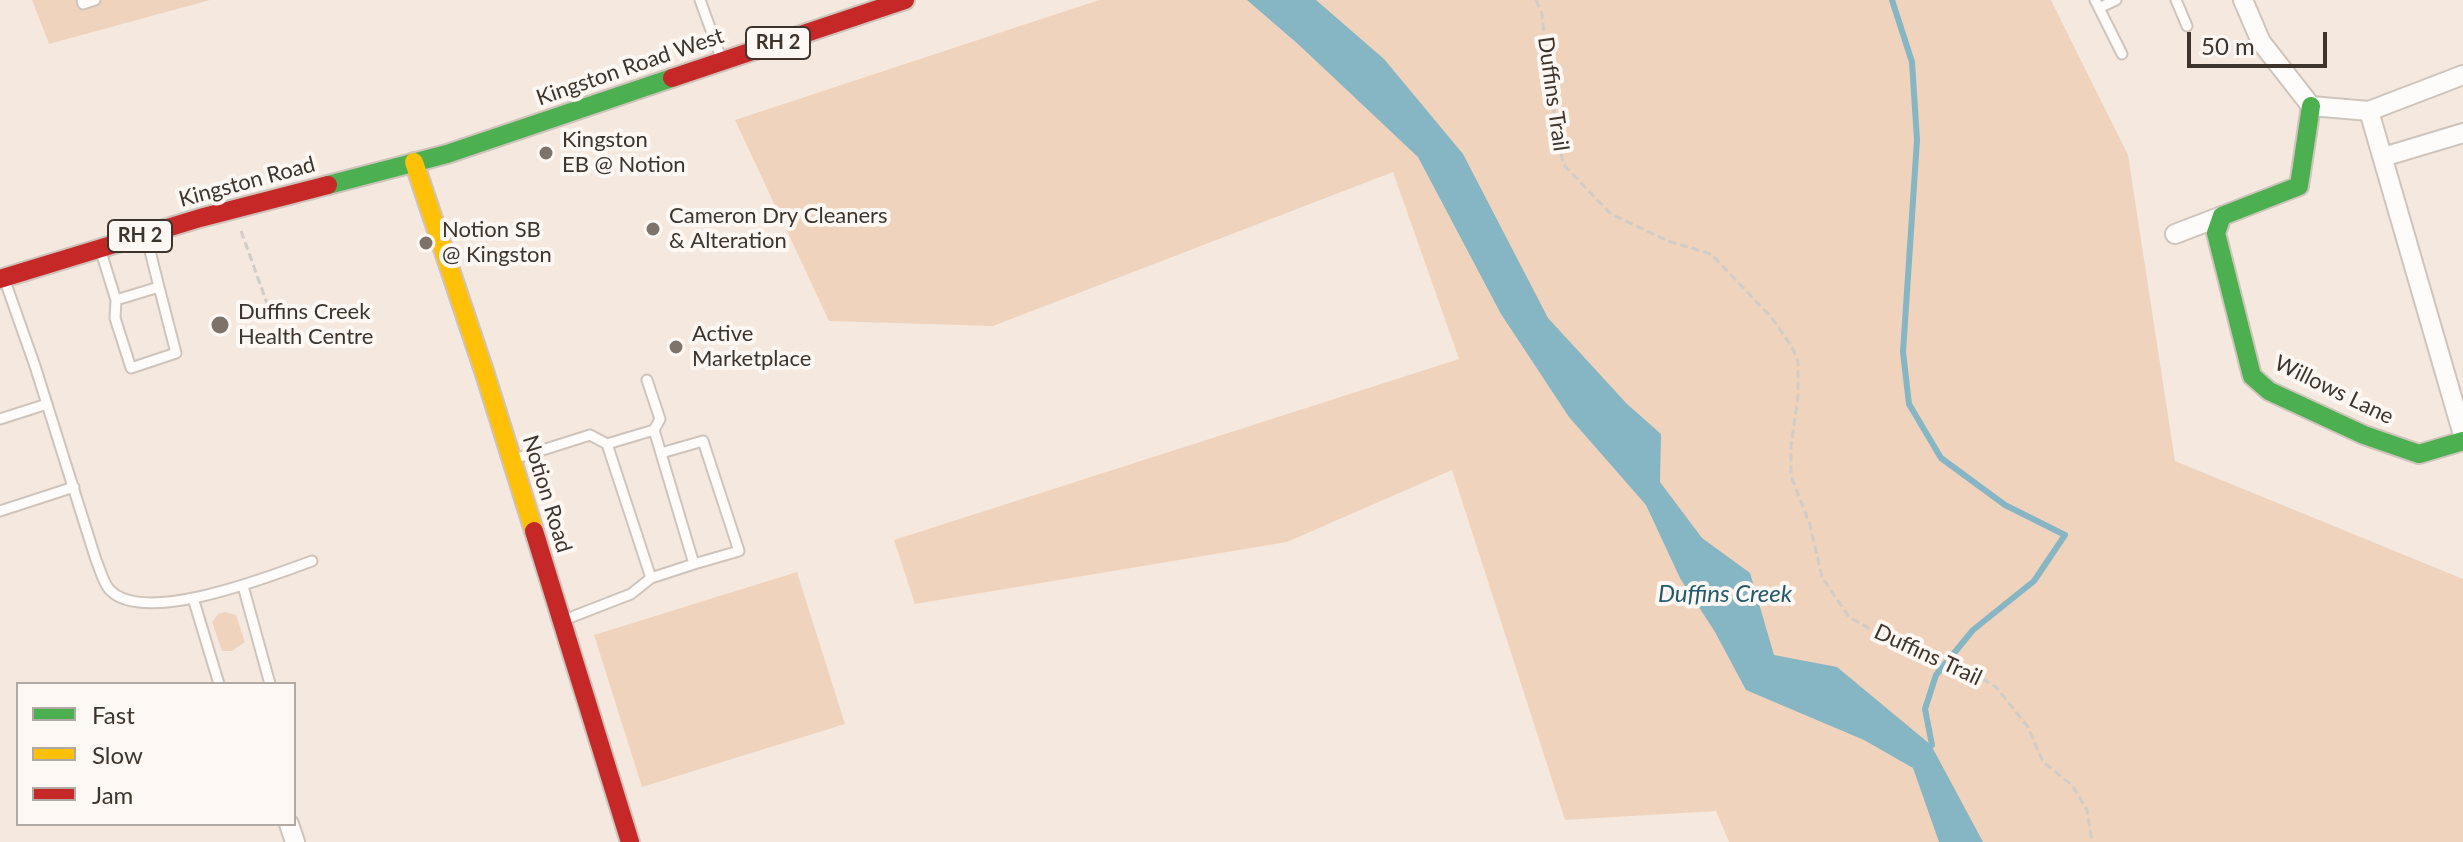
<!DOCTYPE html>
<html>
<head>
<meta charset="utf-8">
<style>
  body { margin:0 }
  #map { position:relative; width:2463px; height:842px; overflow:hidden; background:#f5e9df; font-family:Lato,sans-serif }
  canvas { display:block }
  .legend { position:absolute; left:16px; top:682px; width:280px; height:144px; box-sizing:border-box; background:#fef8f4; border:2px solid #b1aaa4; margin:0; padding:10px 14px; list-style:none; font-size:24px; color:#3e342c }
  .legend li { display:flex; align-items:center; gap:16px; height:40px }
  .legend b { width:40px; border:2px solid #b1aaa4 }
  .scale { position:absolute; left:2187px; top:32px; width:140px; height:36px; box-sizing:border-box; border:4px solid #3e342c; border-top:0; padding-left:10px; font-size:24px; line-height:28px; white-space:nowrap; color:#3e342c; -webkit-text-stroke:6px #fef8f4; paint-order:stroke }
</style>
</head>
<body>
<div id="map">
<canvas width="2463" height="842"></canvas>
<ul class="legend">
<li><b style="height:10px;background:#4caf50"></b>Fast</li>
<li><b style="height:10px;background:#ffc107"></b>Slow</li>
<li><b style="height:10px;background:#c62828"></b>Jam</li>
</ul>
<div class="scale">50 m</div>
</div>
<script>
const g = document.querySelector('canvas').getContext('2d');
g.lineJoin = 'round';
function fillPath(path, color) {
  g.fillStyle = color;
  g.fill(path, 'evenodd');
}
function trace(path, color, width, dash) {
  g.strokeStyle = color;
  g.lineWidth = width;
  g.lineCap = dash ? 'butt' : 'round';
  g.setLineDash(dash || []);
  g.stroke(path);
}
function label(font, color, halo, rows, align = 'center') {
  g.font = font + ' Lato,sans-serif';
  g.lineWidth = 8;
  g.setLineDash([]);
  g.textBaseline = 'middle';
  g.strokeStyle = halo;
  g.fillStyle = color;
  for (const [text, x, y, turn = 0] of rows) {
    g.save();
    g.translate(x, y);
    g.rotate((+turn || 0) * Math.PI / 180);
    g.textAlign = isNaN(turn) ? turn : align;
    if (halo) g.strokeText(text, 0, 0);
    g.fillText(text, 0, 0);
    g.restore();
  }
}
fillPath(new Path2D(`
  M 32,0 L 210,0 L 49,44 Z
  M 1099,0 L 2051,0 L 2128,155 L 2175,461 L 2463,579 L 2463,842 L 1729,842 L 1716,811 L 1565,820 L 1452,470 L 1287,542 L 915,604 L 894,540 L 1459,359 L 1393,172 L 993,326 L 829,321 L 735,120 Z
  M 797,572 L 845,724 L 642,787 L 594,635 Z
  M 225,612 L 236,615 L 245,642 L 232,651 L 222,651 L 212,622 L 218,614 Z`), '#f0d3bd');
fillPath(new Path2D(`
  M 1247,0 L 1316,0 L 1384,59 L 1463,154 L 1548,318 L 1627,404 L 1661,434 L 1660,482 L 1702,538 L 1750,573 L 1774,655 L 1837,667 L 1931,745 L 1983,842 L 1939,842 L 1913,768 L 1864,740 L 1746,690 L 1715,632 L 1680,578 L 1646,505 L 1569,417 L 1501,314 L 1418,157 L 1298,44 Z`), '#86b5c3');
trace(new Path2D(`
  M 1892,0 L 1912,62 L 1917,140 L 1903,352 L 1909,404 L 1941,458 L 2005,505 L 2065,535 L 2034,581 L 1973,630 L 1936,675 L 1925,709 L 1932,745`), '#86b5c3', 6);
const lane = new Path2D(`
  M 82,0 L 83,4 L 95,0
  M 700,0 L 721,58
  M 2095,0 L 2099,8 L 2116,0
  M 2176,0 L 2187,26
  M 2099,8 L 2122,54
  M 101,252 L 116,300 L 159,287 L 147,239
  M 5,281 L 35,366 L 96,560 C 100,569 103,582 109,589 C 142,627 271,576 312,561
  M 116,300 L 115,318 L 131,368 L 176,353 L 159,287
  M 647,380 L 660,419 L 654,430
  M 0,419 L 47,404
  M 661,453 L 703,441 L 739,551 L 694,564
  M 514,459 L 590,435 L 607,444 L 654,430 L 694,564 L 651,578 L 607,444
  M 0,511 L 74,487
  M 243,586 L 270,684
  M 193,598 L 219,684
  M 564,620 L 631,594 L 651,578`);
const street = new Path2D(`
  M 2243,0 L 2261,42 L 2311,106 L 2369,111 L 2463,75
  M 2369,111 L 2463,435
  M 2383,157 L 2463,133
  M 2175,234 L 2222,216
  M 289,824 L 295,842`);
const fast = new Path2D(`
  M 2311,106 L 2299,186 L 2222,216 L 2216,233 L 2252,376 L 2269,391 L 2364,435 L 2419,454 L 2463,441
  M 328,185 L 447,154 L 672,78`);
const slow = new Path2D(`
  M 414,162 L 485,374 L 534,531`);
const jam = new Path2D(`
  M 672,78 L 905,0
  M 0,279 L 200,218 L 328,185
  M 534,531 L 630,842`);
trace(lane, '#cec4bc', 13);
trace(street, '#cec4bc', 22);
trace(fast, '#cec4bc', 22);
trace(slow, '#cec4bc', 22);
trace(jam, '#cec4bc', 22);
trace(new Path2D(`
  M 1536,0 L 1542,14 L 1549,84 L 1563,164 L 1611,214 L 1668,241 L 1711,254 L 1772,318 L 1792,347 L 1798,362 L 1798,397 L 1791,446 L 1791,476 L 1810,525 L 1822,577 L 1849,617 L 1879,634 L 1956,663 L 1996,687 L 2028,727 L 2043,762 L 2072,785 L 2087,810 L 2092,842
  M 241,231 L 268,306`), '#d0ccc8', 3, [8, 4]);
trace(lane, '#fefcfa', 9);
trace(street, '#fefcfa', 18);
trace(fast, '#4caf50', 18);
trace(slow, '#ffc107', 18);
trace(jam, '#c62828', 18);
for (const [x, y, r, color] of [
  [546,153,8,"#7e736b"],
  [653,229,8,"#7e736b"],
  [426,243,8,"#7e736b"],
  [220,325,10,"#7e736b"],
  [676,347,8,"#7e736b"]
]) {
  const dot = new Path2D();
  dot.arc(x, y, r, 0, 2 * Math.PI);
  g.fillStyle = color;
  g.fill(dot);
  trace(dot, '#fef8f4', 3);
}
for (const [x, y, w] of [
  [778,43,64],
  [140,236,64]
]) {
  const box = new Path2D();
  box.roundRect(x - w / 2, y - 16, w, 32, 6);
  g.fillStyle = '#fef8f4';
  g.fill(box);
  trace(box, '#3e342c', 2);
}
label('bold 20px', '#3e342c', null, [
  ["RH 2",778,43],
  ["RH 2",140,236]
]);
label('22px', '#3e342c', '#fef8f4', [
  ["Kingston Road West",630,67,-19],
  ["Duffins Trail",1553,94,82],
  ["Kingston Road",247,182,-15],
  ["Willows Lane",2334,390,26],
  ["Notion Road",547,494,73],
  ["Duffins Trail",1928,655,25]
]);
label('22px', '#3e342c', '#fef8f4', [
  ["Kingston",562,140],
  ["EB @ Notion",562,165],
  ["Cameron Dry Cleaners",669,216],
  ["& Alteration",669,241],
  ["Notion SB",442,230],
  ["@ Kingston",442,255],
  ["Duffins Creek",238,312],
  ["Health Centre",238,337],
  ["Active",692,334],
  ["Marketplace",692,359]
], 'left');
label('italic 24px', '#205a6c', '#fef8f4', [
  ["Duffins Creek",1725,594]
]);
</script>
</body>
</html>
